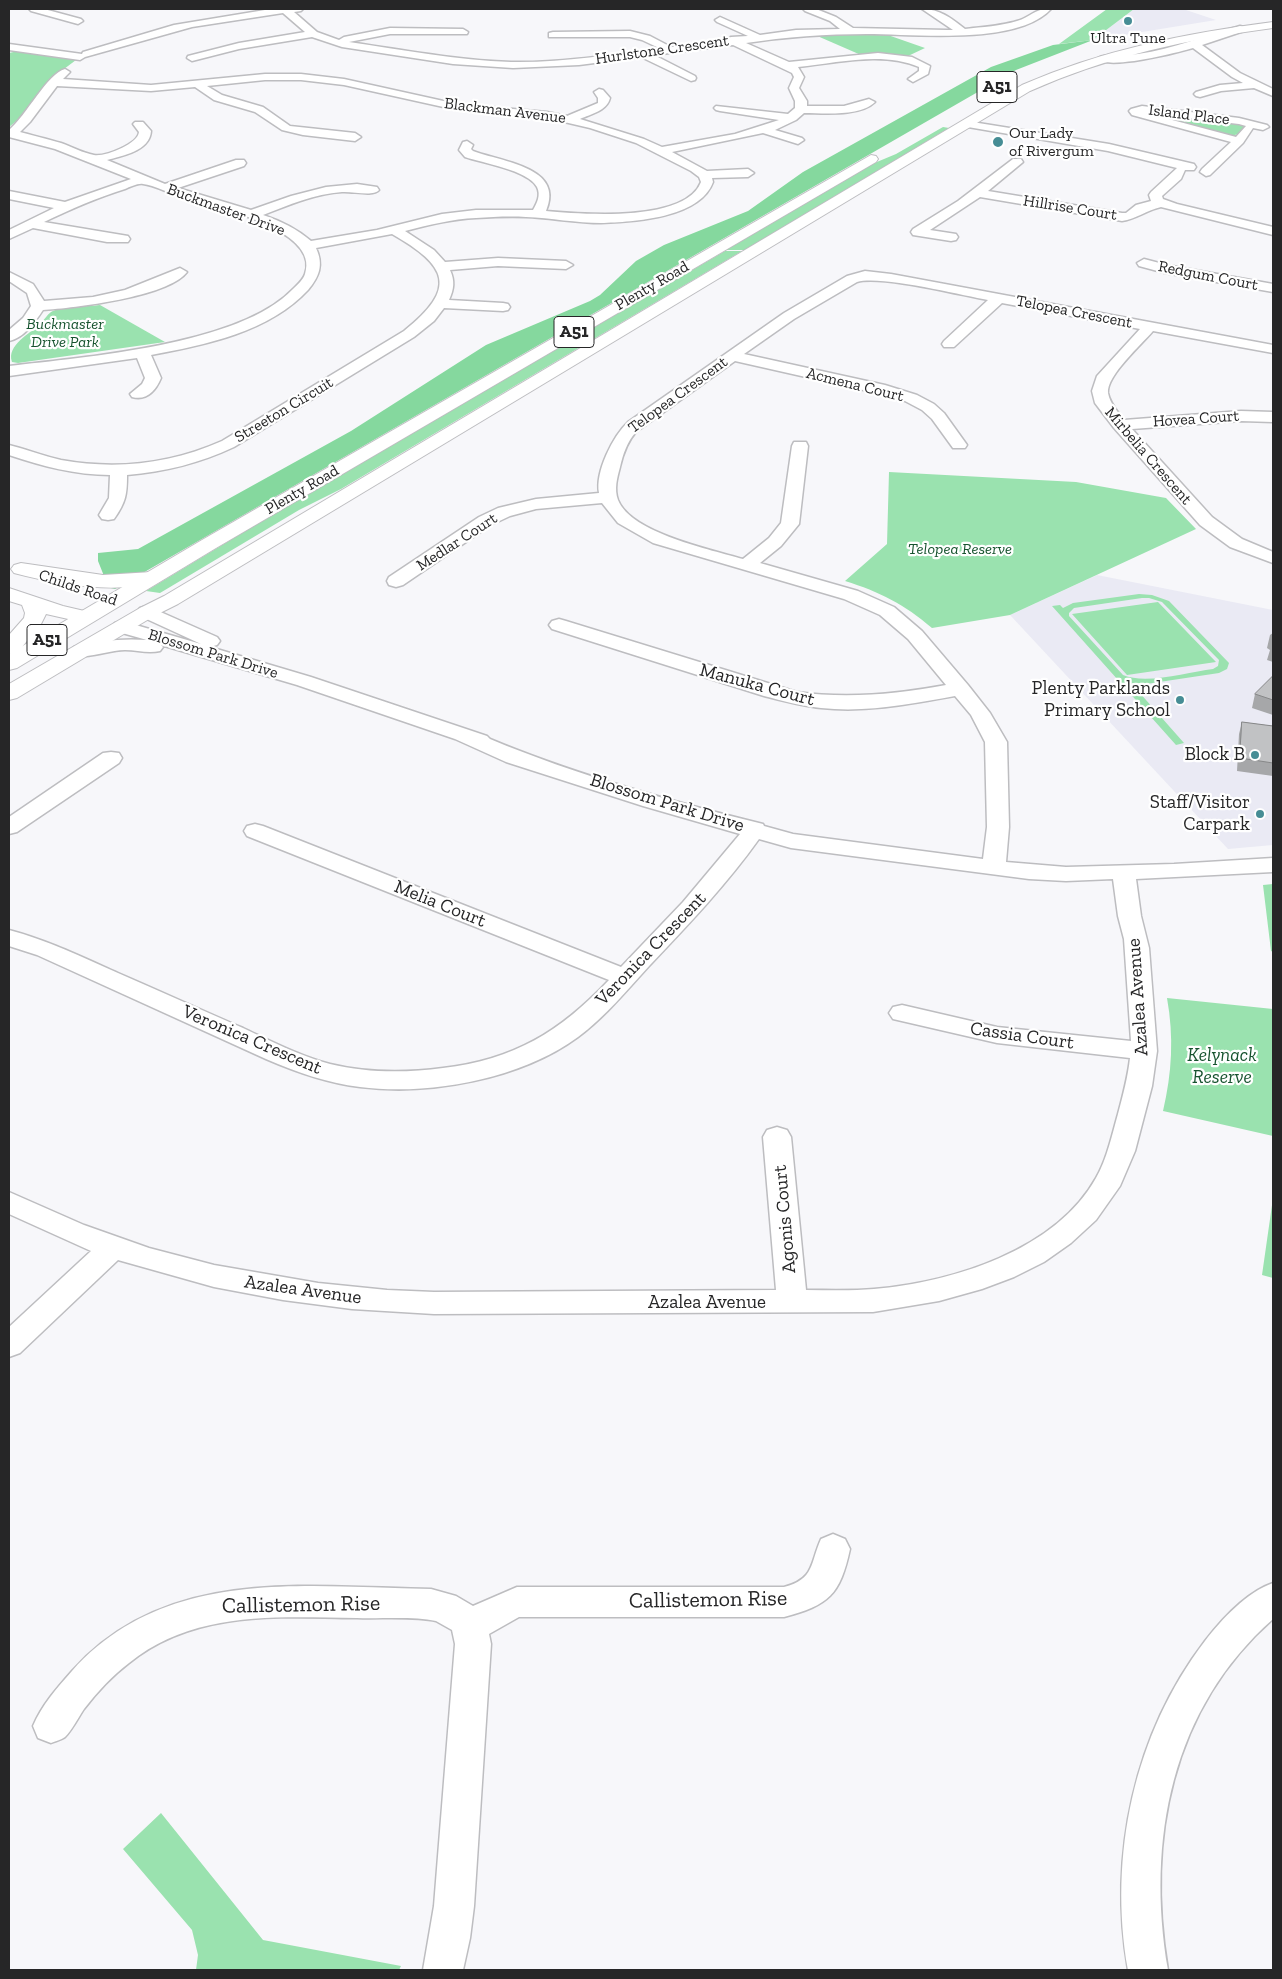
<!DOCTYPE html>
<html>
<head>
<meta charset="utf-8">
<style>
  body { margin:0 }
  #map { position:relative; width:1282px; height:1979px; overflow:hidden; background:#f7f7fa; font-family:"Zilla Slab",serif }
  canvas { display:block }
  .frame { position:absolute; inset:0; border:10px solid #262627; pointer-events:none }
</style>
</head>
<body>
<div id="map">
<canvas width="1282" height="1979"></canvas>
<div class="frame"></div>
</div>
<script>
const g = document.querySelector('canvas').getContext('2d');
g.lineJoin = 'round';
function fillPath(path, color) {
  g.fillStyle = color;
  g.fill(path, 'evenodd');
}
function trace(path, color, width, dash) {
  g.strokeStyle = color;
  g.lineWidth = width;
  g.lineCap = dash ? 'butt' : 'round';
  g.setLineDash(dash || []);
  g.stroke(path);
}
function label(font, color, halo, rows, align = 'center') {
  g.font = font + ' "Zilla Slab",serif';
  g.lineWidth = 4.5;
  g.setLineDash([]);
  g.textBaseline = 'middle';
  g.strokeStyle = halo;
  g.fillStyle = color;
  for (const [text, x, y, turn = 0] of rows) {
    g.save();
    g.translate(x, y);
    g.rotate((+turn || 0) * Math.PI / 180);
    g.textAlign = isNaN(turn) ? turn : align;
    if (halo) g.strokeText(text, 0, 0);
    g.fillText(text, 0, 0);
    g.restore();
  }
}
fillPath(new Path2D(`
  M 1134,9 L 1183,9 L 1216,20 L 1093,40 Z
  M 1097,575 L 1273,610 L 1273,845 L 1228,849 L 1010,615 Z`), '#eaeaf4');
fillPath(new Path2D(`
  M 1107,9 L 1134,9 L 1093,40 L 1059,44 Z
  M 849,34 L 885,34 L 925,48 L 908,56 L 884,54 L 861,55 L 815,35 Z
  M 18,51 L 76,60 L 48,81 L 25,114 L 9,127 L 9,53 Z
  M 1143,111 L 1245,125 L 1247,127 L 1239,134 L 1230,136 L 1142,114 Z
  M 943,127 L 949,128 L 745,250 L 726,250 L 872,164 L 896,154 Z
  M 725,251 L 742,251 L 341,489 L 299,510 L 160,593 L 146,591 L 295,501 Z
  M 100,305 L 165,342 L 18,363 L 12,362 C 6,345 31,333 40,324 C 44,320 47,315 51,312 C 61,306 87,307 100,305 Z
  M 889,472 L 1076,482 L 1166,498 L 1196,529 L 1010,615 L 932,628 C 904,604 880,592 845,581 L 887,544 Z
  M 1139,594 L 1152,595 L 1169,601 L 1229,663 L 1227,669 L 1219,673 L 1146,684 L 1131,683 L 1184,743 L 1176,745 L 1052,606 L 1060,605 L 1063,608 L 1073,603 ZM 1142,598 L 1149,598 L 1162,602 L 1219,660 L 1218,666 L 1213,669 C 1188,672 1146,685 1123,675 L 1069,616 L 1069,613 L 1074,608 Z
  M 1158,602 L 1216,662 L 1127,675 L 1072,614 Z
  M 1273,884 L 1273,952 L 1271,951 L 1263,885 Z
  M 1167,998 L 1273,1009 L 1273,1136 L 1163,1111 C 1172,1073 1174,1037 1167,998 Z
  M 1273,1198 L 1273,1278 L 1262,1275 Z
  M 161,1813 L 263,1940 L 401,1966 L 399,1970 L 196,1970 L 198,1955 L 192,1930 L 123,1849 Z`), '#9ae2af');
fillPath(new Path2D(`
  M 1093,40 L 1016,70 L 115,589 L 103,586 L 106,581 L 98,561 L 98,553 L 138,549 L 351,431 L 486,345 L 590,301 L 600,295 L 636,261 L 664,245 L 748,211 L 803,172 L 991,67 L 1053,45 Z`), '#85d89e');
const minor = new Path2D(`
  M 29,9 L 44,9 L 81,19 L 83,21 L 78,24 L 31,11 Z
  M 271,9 L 303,9 L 301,11 L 294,12 L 317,32 L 339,40 L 344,37 L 390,28 L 463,29 L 468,32 L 467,34 L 390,34 L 349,42 C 403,50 457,60 511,62 C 560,63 610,55 659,48 L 642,40 L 630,37 L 549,37 L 549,33 L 553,32 L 630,31 L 650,36 L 671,47 L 726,39 L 731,37 L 748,36 L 717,22 L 715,20 L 720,17 L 760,35 L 796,30 L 840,29 L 830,21 L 805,11 L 803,9 L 816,9 L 836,17 L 853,28 L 947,30 L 953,30 L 922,9 C 940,9 951,18 965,29 C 982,27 1001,26 1017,21 C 1031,17 1035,8 1051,9 C 1017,46 914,34 867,34 C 826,34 786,37 746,43 L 789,62 L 878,53 L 912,57 L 930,66 L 928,74 L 913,82 L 908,79 L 919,71 L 919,67 C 883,51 837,63 798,67 L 804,77 L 799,88 L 807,101 L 807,106 L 844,106 L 869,99 L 875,102 C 860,117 823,113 804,113 L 796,120 L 775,130 L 802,138 L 804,140 L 798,144 L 763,133 L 672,152 L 707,171 L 748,169 L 754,173 L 748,177 L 712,178 L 713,182 C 700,218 634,222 601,223 C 576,223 551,218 526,217 C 509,216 492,217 476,218 C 452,219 429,225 405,231 L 434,250 L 445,262 L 498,258 L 566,261 L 573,265 L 566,269 L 498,266 L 450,270 C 455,281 454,289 449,300 L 503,303 L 508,304 L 510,307 L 508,310 L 503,311 L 444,308 L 434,321 L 414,337 L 234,447 C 200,463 165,472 127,475 C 127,494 126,502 114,519 L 108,520 L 102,519 L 99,515 L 109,498 L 110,475 C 75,475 42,466 9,455 L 9,445 C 26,449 43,456 61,460 C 116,470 170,464 222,441 L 404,331 C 458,288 448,266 392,234 L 316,248 C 324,265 319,277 308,290 C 269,332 205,345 151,355 L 161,378 C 156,390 147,401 132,397 L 130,394 L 142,384 L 145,378 L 137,358 L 9,376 L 9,366 C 85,357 240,345 293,289 C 298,284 303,280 305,274 C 321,229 212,206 182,197 C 170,194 154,185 143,184 C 138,183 130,187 125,189 C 96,198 71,209 44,222 L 128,236 L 130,239 L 128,242 L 107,242 L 33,228 L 9,239 L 9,230 L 54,208 L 9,199 L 9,191 L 65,202 L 131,179 L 55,149 L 9,137 L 9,130 C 26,116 48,73 65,69 L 70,72 L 63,79 L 151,85 L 265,74 L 301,74 L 344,79 L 457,104 L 547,112 L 567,116 L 598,103 L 598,98 L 594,92 L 599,89 L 603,90 L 610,98 C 607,111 591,114 580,119 L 644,139 L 662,147 L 735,134 L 779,120 L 720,111 L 716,110 L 714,108 L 716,106 L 788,114 L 795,108 L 795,101 L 789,88 L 794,77 L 792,73 L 733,45 L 654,55 L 695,76 L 696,78 L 695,80 L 691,81 L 641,57 L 579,65 L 513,68 L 453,64 L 342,47 L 312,37 L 239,49 L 192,61 L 187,58 L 188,56 L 239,43 L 305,32 L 283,13 L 192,27 L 85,57 L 80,60 L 9,50 L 9,44 L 82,54 L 83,52 L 174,25 ZM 265,80 L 301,80 L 344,85 L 457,110 L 547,118 L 590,128 L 636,143 L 691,171 L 699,177 L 701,182 C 685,223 581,214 546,211 C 565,167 502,162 473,151 L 471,149 L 473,145 L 467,141 L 463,142 L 459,150 L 465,157 C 482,163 528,170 537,187 C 541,195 537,203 533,210 L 476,210 L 442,214 L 377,230 L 311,241 C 297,229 281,221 263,215 C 289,205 314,194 342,192 C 352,191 373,197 379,190 L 377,187 L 357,184 L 326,187 L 291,196 L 251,210 L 178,188 L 244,166 L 246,163 L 244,160 L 236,160 L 165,184 L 107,160 C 122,156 150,151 151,131 L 143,122 L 135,122 L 133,124 L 139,132 C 138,144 105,157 94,155 C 83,153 72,147 61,143 C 48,139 34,136 20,132 L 30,122 L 57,86 L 151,91 L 195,87 L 214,100 L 255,112 L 282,130 L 303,135 L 355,141 L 361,137 L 355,133 L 290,126 L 263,107 L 222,95 L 207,86 Z
  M 1240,26 L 1244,27 L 1244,31 L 1202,45 L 1240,73 L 1273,89 L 1273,96 L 1254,88 L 1221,91 L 1200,97 L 1196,96 L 1194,94 L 1196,92 L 1220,85 L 1243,83 L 1232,77 L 1193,48 C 1176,53 1109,70 1097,59 C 1103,53 1128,55 1138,54 C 1174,49 1206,35 1240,26 Z
  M 1142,106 L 1239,118 L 1267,125 L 1269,127 L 1263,130 L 1253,128 L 1243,143 L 1210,175 L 1206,176 L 1200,172 L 1202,169 L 1231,142 L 1132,115 L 1129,111 L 1131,109 ZM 1146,113 L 1239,124 L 1246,126 L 1236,137 Z
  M 966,121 L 1109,144 L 1194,164 L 1196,167 L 1194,170 L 1185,170 L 1181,179 L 1162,196 L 1163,199 L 1177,204 L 1273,227 L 1273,235 L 1161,207 C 1147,210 1136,219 1122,221 L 980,197 L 930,230 L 956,234 L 958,237 L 956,240 L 951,241 L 913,235 L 911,232 L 913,229 L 958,201 L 1013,159 L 1021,159 L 1023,162 L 988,191 L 1122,213 L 1126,213 L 1136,205 L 1151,201 L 1149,195 L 1151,192 L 1177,168 L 1108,151 L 962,126 L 960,124 L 962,122 Z
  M 1144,259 L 1167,265 L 1273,284 L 1273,292 L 1165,273 L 1139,266 L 1137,263 Z
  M 180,268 L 187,272 C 168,297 74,308 43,310 C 35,322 24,338 9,341 L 9,330 L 23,318 L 31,306 L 27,293 L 9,281 L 9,272 L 33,284 L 44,301 L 93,297 L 125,290 Z
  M 865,271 L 891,274 L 1273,345 L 1273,353 L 1153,331 C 1142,344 1106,376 1108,393 C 1110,404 1118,412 1124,420 L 1241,411 L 1273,412 L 1273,422 L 1241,421 L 1132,429 L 1212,517 L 1242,539 L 1273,552 L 1273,563 L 1230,547 L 1200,525 L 1114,428 L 1095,403 L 1092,391 L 1097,376 L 1140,329 L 1002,303 L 954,347 L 944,347 L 942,344 L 944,341 L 988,300 C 960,295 881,275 857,282 L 794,319 L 744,354 L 885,385 L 917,395 L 934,404 L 944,413 L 967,445 L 965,448 L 953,448 L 932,419 L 922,410 L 905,401 L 881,394 L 735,361 L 636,432 C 627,442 623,454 620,467 C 617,478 614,489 618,500 C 631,533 712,550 743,559 L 769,538 L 781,523 L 792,446 L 794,442 L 806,442 L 808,446 L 799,524 L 781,546 L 760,563 L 858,591 L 894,607 L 922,631 L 968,685 L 990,713 L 1007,742 L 1009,827 L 1006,862 L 1066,867 L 1174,864 L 1273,858 L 1273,872 L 1136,879 L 1141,916 L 1149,948 L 1157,1051 L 1152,1086 L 1135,1151 L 1120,1186 L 1096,1220 L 1071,1243 L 1044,1262 L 1014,1277 L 982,1289 L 939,1301 L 873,1312 L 434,1314 L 352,1309 L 283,1300 L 214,1287 L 118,1260 L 20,1353 L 9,1357 L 9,1327 L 91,1251 L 9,1214 L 9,1192 L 84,1225 L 149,1248 L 214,1265 L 318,1283 L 387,1290 L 434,1292 L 776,1290 L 763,1137 L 767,1130 L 777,1127 L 787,1130 L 791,1137 L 806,1290 C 828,1290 852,1291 874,1289 C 952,1282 1055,1251 1096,1178 C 1107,1159 1112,1135 1118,1114 C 1123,1095 1128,1077 1130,1058 L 997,1043 L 893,1019 L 889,1013 L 893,1007 L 902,1005 L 997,1027 L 1131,1041 L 1124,939 L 1118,916 L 1113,879 L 1066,881 L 1029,879 L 791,848 L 759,839 C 727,884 688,925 650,965 C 627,990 605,1017 578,1037 C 521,1079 429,1096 360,1087 C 327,1083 296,1072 266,1059 L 37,955 L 9,946 L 9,930 C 47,940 82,957 118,973 C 160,991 201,1010 243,1028 C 271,1041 300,1056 330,1064 C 367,1073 405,1073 443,1068 C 514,1060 561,1031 609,980 L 247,836 L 244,831 L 247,826 L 255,824 L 263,826 L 621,967 L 683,902 L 740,834 L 643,806 L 506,762 L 455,739 L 297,685 L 161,645 L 163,647 L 160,651 C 148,654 137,650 125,650 C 108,650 91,659 74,655 L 71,651 L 74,647 C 98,641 122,638 147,640 L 115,631 L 112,627 L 115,623 L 122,621 L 201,644 L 140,616 L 137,612 L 140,608 L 147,606 L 217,637 L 220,641 L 217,645 L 210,647 L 311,677 L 487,736 L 490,739 C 576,775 673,802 763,824 L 764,826 L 793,834 L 983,859 L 987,827 L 985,742 L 971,715 L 955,696 C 911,704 866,713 821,708 C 801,706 783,701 764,696 L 552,629 L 549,625 L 552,621 L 559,619 L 566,621 L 797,692 C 848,699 896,694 946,685 L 908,639 L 880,615 L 844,599 L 653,543 L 618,523 L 602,503 L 536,509 L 510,516 L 491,525 L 403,585 L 396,587 L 389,585 L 387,581 L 389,577 L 479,517 L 498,508 L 536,499 L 599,493 C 595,472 613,436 628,422 L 784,313 L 847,276 Z
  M 111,752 L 119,753 L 122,758 L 119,763 L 17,832 L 9,834 L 9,817 L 103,753 Z
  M 833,1534 L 845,1539 L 850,1549 C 840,1595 829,1605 784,1617 L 519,1617 L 489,1634 L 491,1644 L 474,1906 L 470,1938 L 463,1970 L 423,1970 L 434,1906 L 455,1644 L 452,1630 L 436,1621 C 414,1616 380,1619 357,1618 C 278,1617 194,1610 129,1663 C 112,1676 97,1692 84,1709 C 78,1718 72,1730 65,1737 C 61,1740 55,1741 51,1743 L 38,1738 L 33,1726 C 42,1705 57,1688 72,1671 C 165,1566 306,1587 431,1589 L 456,1596 L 473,1606 L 517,1587 L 784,1587 C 815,1579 810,1563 821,1539 Z
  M 1273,1583 L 1273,1619 C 1171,1709 1146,1841 1168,1970 L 1128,1970 C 1108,1856 1134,1734 1205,1641 C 1222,1619 1247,1592 1273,1583 Z`);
const major = new Path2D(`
  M 21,563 L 103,575 L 152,572 L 159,574 L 162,578 L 159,582 C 113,594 60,585 14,573 L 11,569 L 14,565 Z
  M 9,588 L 63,606 L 93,613 L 97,617 L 93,621 L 86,623 L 46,614 L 41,624 L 17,653 L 9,654 L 9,635 L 24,618 L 25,613 L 22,605 L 9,601 Z`);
const highway = new Path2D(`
  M 1273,22 L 1273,28 C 1189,39 1108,56 1030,91 L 178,604 L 154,616 L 17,698 L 9,700 L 9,684 L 140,608 L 164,596 L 1022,85 C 1102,50 1186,33 1273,22 Z
  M 871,155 L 876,156 L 878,159 L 876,162 L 216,548 L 17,668 L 9,670 L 9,654 L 202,540 Z`);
trace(minor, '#bdbdc0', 3);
trace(major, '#bdbdc0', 2);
trace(highway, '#bdbdc0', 2);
fillPath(minor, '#fff');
fillPath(major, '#fff');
fillPath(highway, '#fff');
fillPath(new Path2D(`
  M 1273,633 L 1273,662 L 1267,660 L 1270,650 L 1267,648 L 1270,635 Z
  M 1273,676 L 1273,715 L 1252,708 L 1255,694 Z
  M 1242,722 L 1273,726 L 1273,776 L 1237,771 L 1239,734 Z`), '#a6a7a9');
const building = new Path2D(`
  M 1273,676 L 1273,700 L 1255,694 Z
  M 1242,722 L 1273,726 L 1273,763 L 1240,758 Z`);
fillPath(building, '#c1c2c4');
trace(building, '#878889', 1);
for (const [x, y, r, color] of [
  [1128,21,5,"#468d95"],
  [998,142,6,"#468d95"],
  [1180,700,5,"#468d95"],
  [1255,755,5,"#468d95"],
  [1260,814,5,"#468d95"]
]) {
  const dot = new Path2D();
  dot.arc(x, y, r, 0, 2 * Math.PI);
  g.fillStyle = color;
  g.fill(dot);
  trace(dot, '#fff', 2);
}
label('16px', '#262627', '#fff', [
  ["Ultra Tune",1128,38],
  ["Our Lady",1009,133,"left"],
  ["of Rivergum",1009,151,"left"]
]);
label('16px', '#262627', '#fff', [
  ["Hurlstone Crescent",662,50,-8],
  ["Blackman Avenue",505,111,7],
  ["Island Place",1189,115,7],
  ["Hillrise Court",1070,208,9],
  ["Buckmaster Drive",226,210,20],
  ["Redgum Court",1208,276,11],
  ["Plenty Road",652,286,-30],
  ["Telopea Crescent",1074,312,11],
  ["Acmena Court",855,385,14],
  ["Telopea Crescent",678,395,-36],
  ["Streeton Circuit",284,410,-31],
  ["Hovea Court",1196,419,-4],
  ["Mirbelia Crescent",1148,456,49],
  ["Plenty Road",302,490,-30],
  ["Medlar Court",457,542,-33],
  ["Childs Road",78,588,19],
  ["Blossom Park Drive",213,654,17]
]);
label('italic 16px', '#16532e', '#fff', [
  ["Buckmaster",65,324],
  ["Drive Park",65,342],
  ["Telopea Reserve",960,549]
]);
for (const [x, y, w] of [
  [997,87,40],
  [574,332,40],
  [47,640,40]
]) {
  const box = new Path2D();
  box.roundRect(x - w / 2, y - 15.5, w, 31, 4);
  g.fillStyle = '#fff';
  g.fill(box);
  trace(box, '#262627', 1);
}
label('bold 18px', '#262627', null, [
  ["A51",997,87],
  ["A51",574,332],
  ["A51",47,640]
]);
label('19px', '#262627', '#fff', [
  ["Manuka Court",757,685,15],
  ["Blossom Park Drive",667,803,17],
  ["Melia Court",440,904,22],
  ["Veronica Crescent",651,949,-46],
  ["Azalea Avenue",1138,997,-94],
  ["Cassia Court",1022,1036,8],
  ["Veronica Crescent",252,1040,23],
  ["Agonis Court",785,1219,-95],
  ["Azalea Avenue",303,1290,8],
  ["Azalea Avenue",707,1303]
]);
label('19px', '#262627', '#fff', [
  ["Plenty Parklands",1170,689],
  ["Primary School",1170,711],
  ["Block B",1245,755],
  ["Staff/Visitor",1250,803],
  ["Carpark",1250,825]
], 'right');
label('italic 19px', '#16532e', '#fff', [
  ["Kelynack",1222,1056],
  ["Reserve",1222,1078]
]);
label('22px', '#262627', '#fff', [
  ["Callistemon Rise",708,1600,-1],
  ["Callistemon Rise",301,1605,-1]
]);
</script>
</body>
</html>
